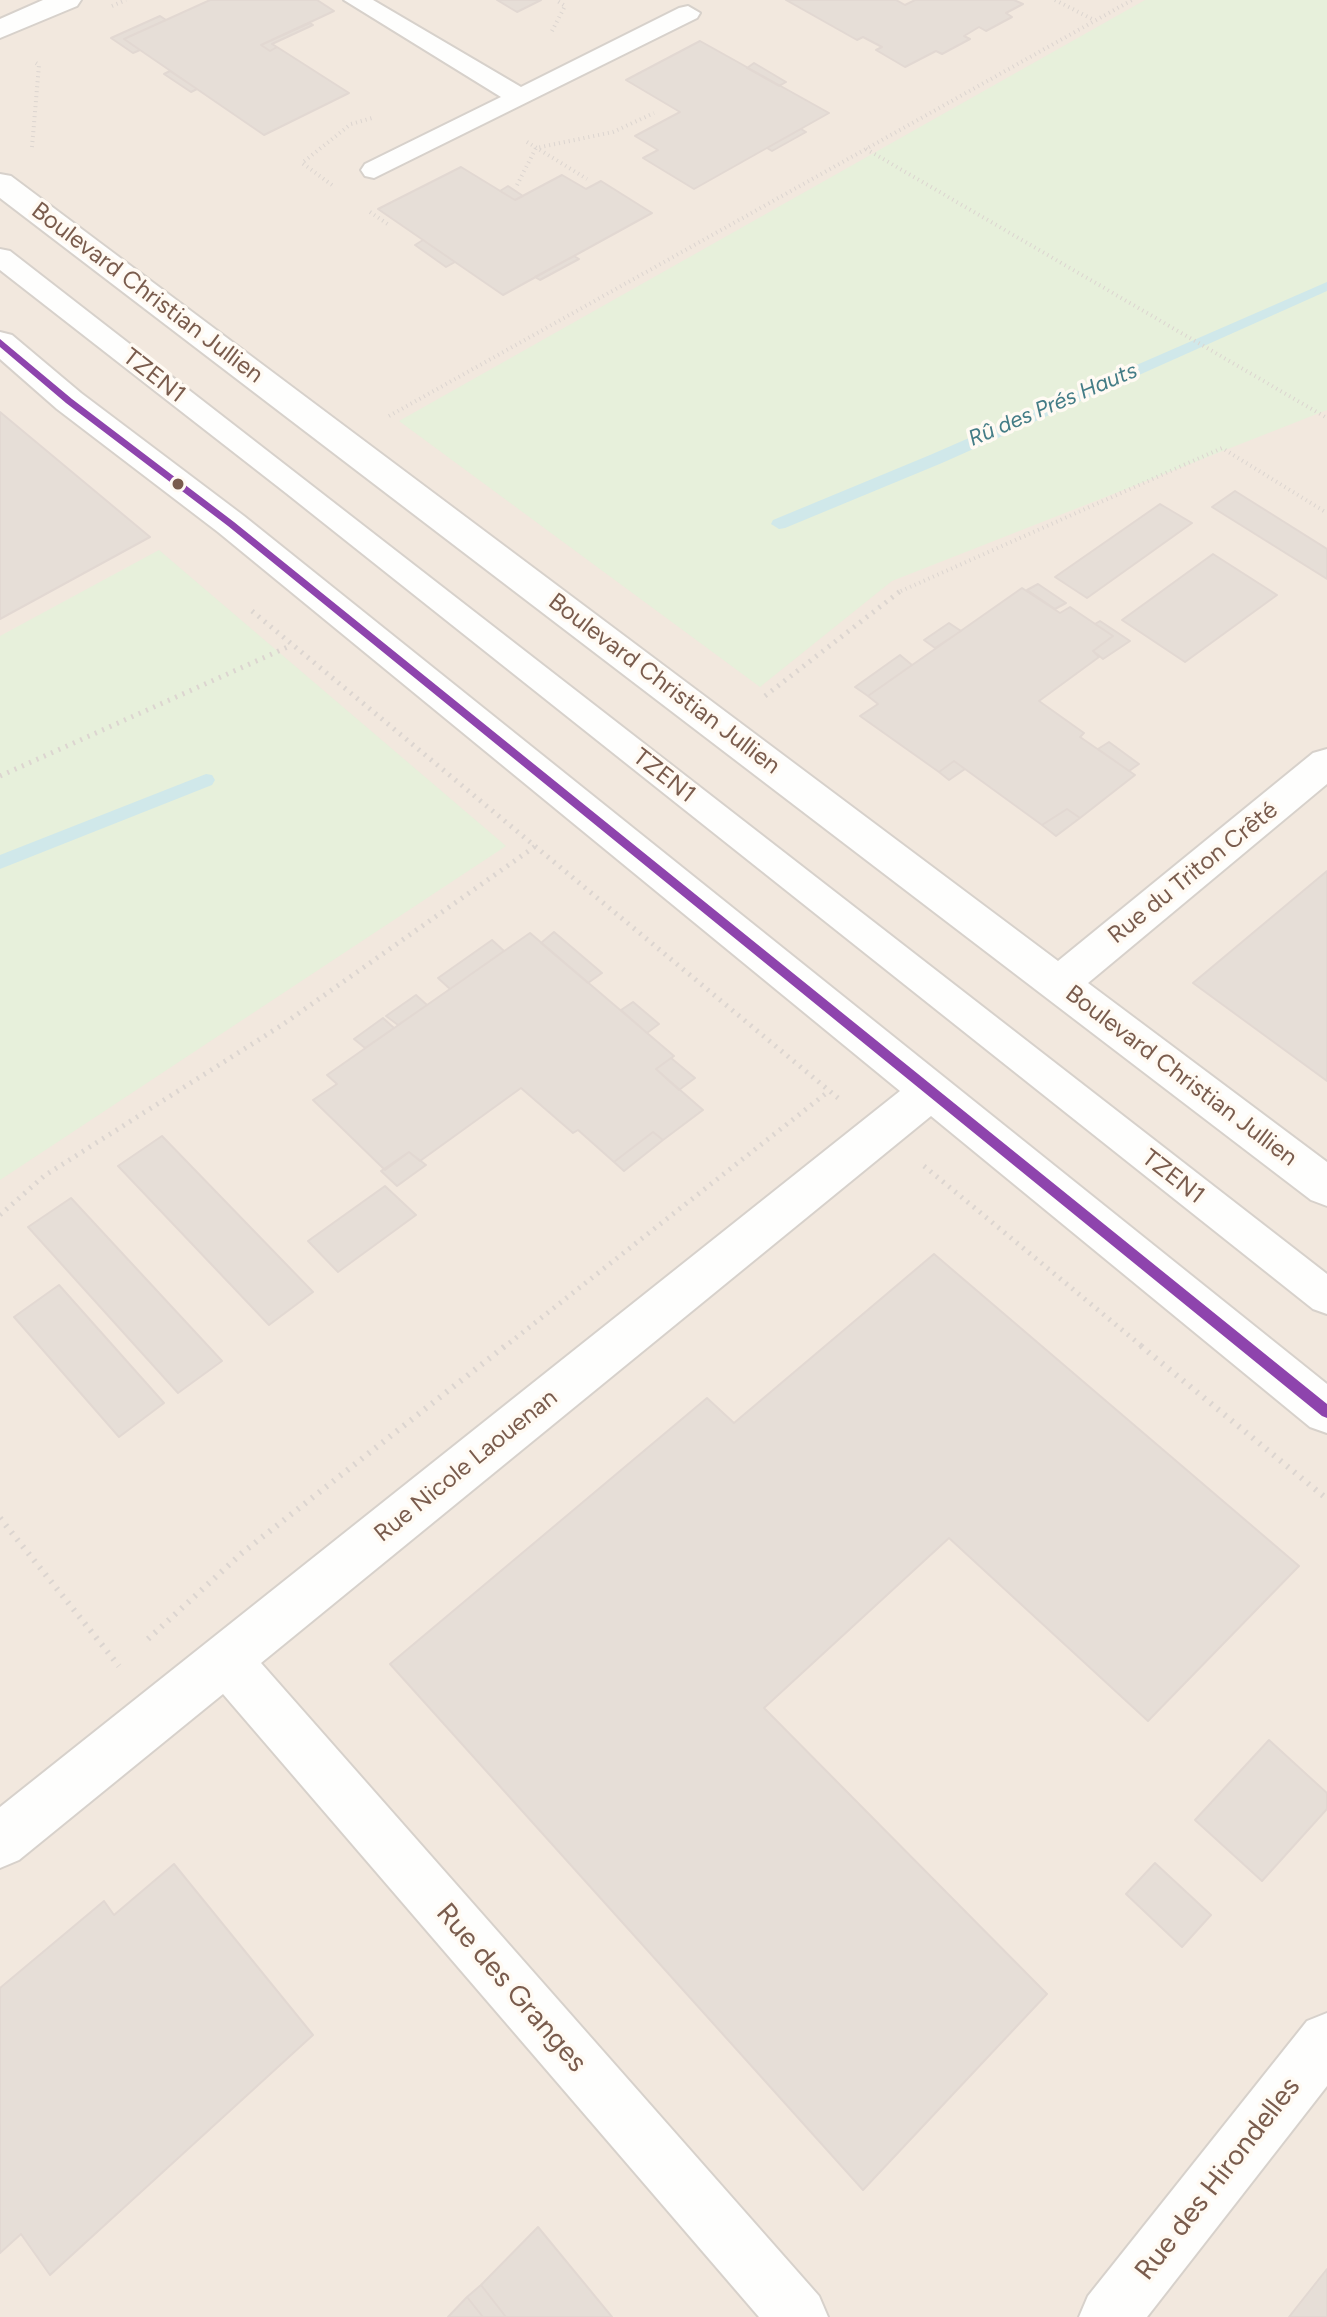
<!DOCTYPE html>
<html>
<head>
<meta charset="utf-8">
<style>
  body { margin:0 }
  canvas { display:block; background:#f9f5f0 }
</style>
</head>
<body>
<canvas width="1327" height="2317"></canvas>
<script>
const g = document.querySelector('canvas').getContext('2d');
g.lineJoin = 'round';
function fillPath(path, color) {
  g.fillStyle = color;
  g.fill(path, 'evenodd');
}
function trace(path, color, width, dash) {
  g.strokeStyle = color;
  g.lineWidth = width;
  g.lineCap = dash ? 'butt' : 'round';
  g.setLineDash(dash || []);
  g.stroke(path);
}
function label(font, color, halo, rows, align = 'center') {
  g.font = font + ' Figtree,sans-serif';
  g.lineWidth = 7;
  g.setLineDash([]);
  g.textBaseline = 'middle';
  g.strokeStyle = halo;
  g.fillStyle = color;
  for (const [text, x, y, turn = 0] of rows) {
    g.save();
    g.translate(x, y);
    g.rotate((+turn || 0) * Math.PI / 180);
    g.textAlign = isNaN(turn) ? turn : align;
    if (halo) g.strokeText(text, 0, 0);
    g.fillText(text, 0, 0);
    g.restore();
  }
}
fillPath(new Path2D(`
  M 0,0 L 1327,0 L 1327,2317 L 0,2317 Z`), '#f2e8de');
fillPath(new Path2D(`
  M 1145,0 L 1327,0 L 1327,410 L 892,581 L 760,687 L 399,421 Z
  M 159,550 L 506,846 L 0,1180 L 0,636 Z`), '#e7f0db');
fillPath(new Path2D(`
  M 1327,282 L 1327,291 L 942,463 L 785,528 L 779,529 L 771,524 L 773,520 L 930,455 Z
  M 206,774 L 212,775 L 215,780 L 212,785 L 0,869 L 0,855 Z`), '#d0e8ea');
const building = new Path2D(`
  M 210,0 L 317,0 L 334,11 L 261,45 L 270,51 L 277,47 L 349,93 L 264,135 L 124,39 Z
  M 497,0 L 541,0 L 517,12 Z
  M 786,0 L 896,0 L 905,5 L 915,0 L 1014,0 L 1023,4 L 1006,13 L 1012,17 L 986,31 L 979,27 L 964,36 L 970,39 L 942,54 L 936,51 L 905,67 L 876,50 L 882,47 L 863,37 L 857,40 Z
  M 160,16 L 166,20 L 124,39 L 140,50 L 133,53 L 111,38 Z
  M 310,23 L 313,25 L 272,44 L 277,47 L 270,51 L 261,45 Z
  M 700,41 L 829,113 L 694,189 L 643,158 L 658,150 L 635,136 L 680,112 L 626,80 Z
  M 754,63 L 786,82 L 779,86 L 747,68 Z
  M 170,71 L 197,89 L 191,92 L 164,74 Z
  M 801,129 L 806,132 L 772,151 L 767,148 Z
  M 461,167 L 515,200 L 562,175 L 586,189 L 601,181 L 652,213 L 503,295 L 378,209 Z
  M 508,186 L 523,196 L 515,200 L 500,191 Z
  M 423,240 L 455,262 L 446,267 L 415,245 Z
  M 574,256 L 579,259 L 540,280 L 535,277 Z
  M 0,412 L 150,537 L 0,619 Z
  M 1235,491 L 1327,549 L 1327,579 L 1212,507 Z
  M 1160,504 L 1192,523 L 1087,598 L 1055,577 Z
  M 1213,554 L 1277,595 L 1185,662 L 1122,620 Z
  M 1038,584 L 1066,603 L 1055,609 L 1027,590 Z
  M 1022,588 L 1060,613 L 1070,607 L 1113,636 L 1093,651 L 1099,657 L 1039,701 L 1084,733 L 1080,737 L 1135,775 L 1080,818 L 1067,809 L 1042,825 L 954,761 L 939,772 L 860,716 L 878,704 L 868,696 Z
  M 1100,621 L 1130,641 L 1103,659 L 1093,651 L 1113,636 L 1095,624 Z
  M 949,623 L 961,631 L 935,648 L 924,640 Z
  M 900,655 L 912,665 L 868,696 L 855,687 Z
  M 1109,742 L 1139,764 L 1129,771 L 1098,749 Z
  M 954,761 L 965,769 L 949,780 L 939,772 Z
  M 1067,809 L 1080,818 L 1056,836 L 1042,825 Z
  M 1327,871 L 1327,1081 L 1193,983 Z
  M 554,932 L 602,973 L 588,983 L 541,943 Z
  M 530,933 L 674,1056 L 656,1069 L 703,1110 L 663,1140 L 653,1132 L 614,1162 L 578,1130 L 573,1133 L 521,1088 L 420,1161 L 409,1152 L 385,1170 L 313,1100 L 337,1084 L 327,1075 Z
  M 492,940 L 504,951 L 450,989 L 438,978 Z
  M 416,995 L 427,1005 L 398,1025 L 386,1016 Z
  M 633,1002 L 659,1024 L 647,1033 L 621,1010 Z
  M 383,1018 L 394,1028 L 365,1048 L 354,1039 Z
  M 671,1058 L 695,1078 L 679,1090 L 656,1069 Z
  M 653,1132 L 663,1140 L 624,1171 L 614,1162 Z
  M 162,1136 L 313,1292 L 269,1325 L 118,1166 Z
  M 409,1152 L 426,1165 L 397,1186 L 381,1171 Z
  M 385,1186 L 416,1215 L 338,1272 L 308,1241 Z
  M 71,1198 L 222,1361 L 178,1393 L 28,1227 Z
  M 934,1254 L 1299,1566 L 1148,1721 L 949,1538 L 764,1708 L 1047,1994 L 863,2190 L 390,1664 L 707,1398 L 734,1423 Z
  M 59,1285 L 164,1403 L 119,1437 L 14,1317 Z
  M 1269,1740 L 1327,1793 L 1327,1809 L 1262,1881 L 1195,1820 Z
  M 1155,1863 L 1211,1915 L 1182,1947 L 1126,1894 Z
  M 174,1864 L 313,2035 L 50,2275 L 21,2234 L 0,2253 L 0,1988 L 104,1901 L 114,1915 Z
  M 538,2227 L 612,2317 L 506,2317 L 481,2285 Z
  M 1327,2269 L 1327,2317 L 1289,2317 L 1300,2303 Z
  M 481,2285 L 506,2317 L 483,2317 L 467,2297 Z
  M 467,2297 L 483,2317 L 448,2317 Z`);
fillPath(building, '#e6ded7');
trace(building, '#e2d8d2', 2);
const service = new Path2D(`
  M 344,0 L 373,0 L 521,87 L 679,8 L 688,6 L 700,13 L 697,18 L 374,178 L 365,176 L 361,170 L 365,164 L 501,97 Z
  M 0,249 L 10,251 L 1327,1274 L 1327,1314 L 1313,1309 L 286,493 L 0,270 Z`);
const minor = new Path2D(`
  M 43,0 L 81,0 L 77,6 L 0,38 L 0,19 Z
  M 0,174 L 11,176 L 1058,961 L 1313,753 L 1327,749 L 1327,784 L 1088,983 L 1327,1162 L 1327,1206 L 1311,1200 L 0,198 Z
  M 0,332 L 12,335 L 81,393 L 244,516 L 1327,1384 L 1327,1433 L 1310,1427 L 931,1116 L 261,1663 L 819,2296 L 828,2317 L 759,2317 L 223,1694 L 19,1860 L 0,1868 L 0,1807 L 900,1091 L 218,532 L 57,409 L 0,359 Z
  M 1327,2013 L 1327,2086 L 1147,2317 L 1079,2317 L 1088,2296 L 1307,2021 Z`);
trace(service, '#d7d1cb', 4);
trace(minor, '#d7d1cb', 4);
trace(new Path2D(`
  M 1055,0 L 1094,20
  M 112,6 L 126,0
  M 552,31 L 565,6 L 556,0
  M 527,142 L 587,179
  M 32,147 L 39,65 L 36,63
  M 866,149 L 1327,418
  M 332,185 L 302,163 L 351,124 L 372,118
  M 517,185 L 536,148 L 613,132 L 654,113
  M 370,212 L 389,225
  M 389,416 L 1132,0
  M 901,591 L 1222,448 L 1327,513`), '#dcd5d0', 4, [1, 4]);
trace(new Path2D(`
  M 252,611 L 838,1098
  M 765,696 L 903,589
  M 0,776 L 292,645
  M 924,1166 L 1144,1348
  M 0,1215 L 44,1176 L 282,1025 L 537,845
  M 503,1348 L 829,1091`), '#dcd5d0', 5, [2, 6]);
trace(new Path2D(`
  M 1141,1346 L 1327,1499
  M 0,1518 L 119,1666
  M 148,1639 L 242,1553 L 505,1346`), '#dcd5d0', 6, [2, 7]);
fillPath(service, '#fefefd');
fillPath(minor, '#fefefd');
fillPath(new Path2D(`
  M 0,339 L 72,399 L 234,522 L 1327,1404 L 1327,1418 L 1322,1416 L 228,526 L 66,403 L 0,347 Z`), '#8e44ad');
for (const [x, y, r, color] of [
  [178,484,7,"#7a5c4d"]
]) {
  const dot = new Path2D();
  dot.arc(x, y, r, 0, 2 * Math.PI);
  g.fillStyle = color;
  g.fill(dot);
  trace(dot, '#fffaf3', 3);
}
label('italic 22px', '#437c86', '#fffaf3', [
  ["Rû des Prés Hauts",1053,405,-23]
]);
label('24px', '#7a5c4d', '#fffaf3', [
  ["Boulevard Christian Jullien",147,293,37],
  ["TZEN1",154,376,38],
  ["Boulevard Christian Jullien",664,684,37],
  ["TZEN1",664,776,38],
  ["Rue du Triton Crêté",1193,873,-39],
  ["Boulevard Christian Jullien",1181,1076,37],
  ["TZEN1",1173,1177,38],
  ["Rue Nicole Laouenan",466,1466,-39]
]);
label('28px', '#7a5c4d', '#fffaf3', [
  ["Rue des Granges",511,1988,49],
  ["Rue des Hirondelles",1218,2179,-52]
]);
</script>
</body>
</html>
